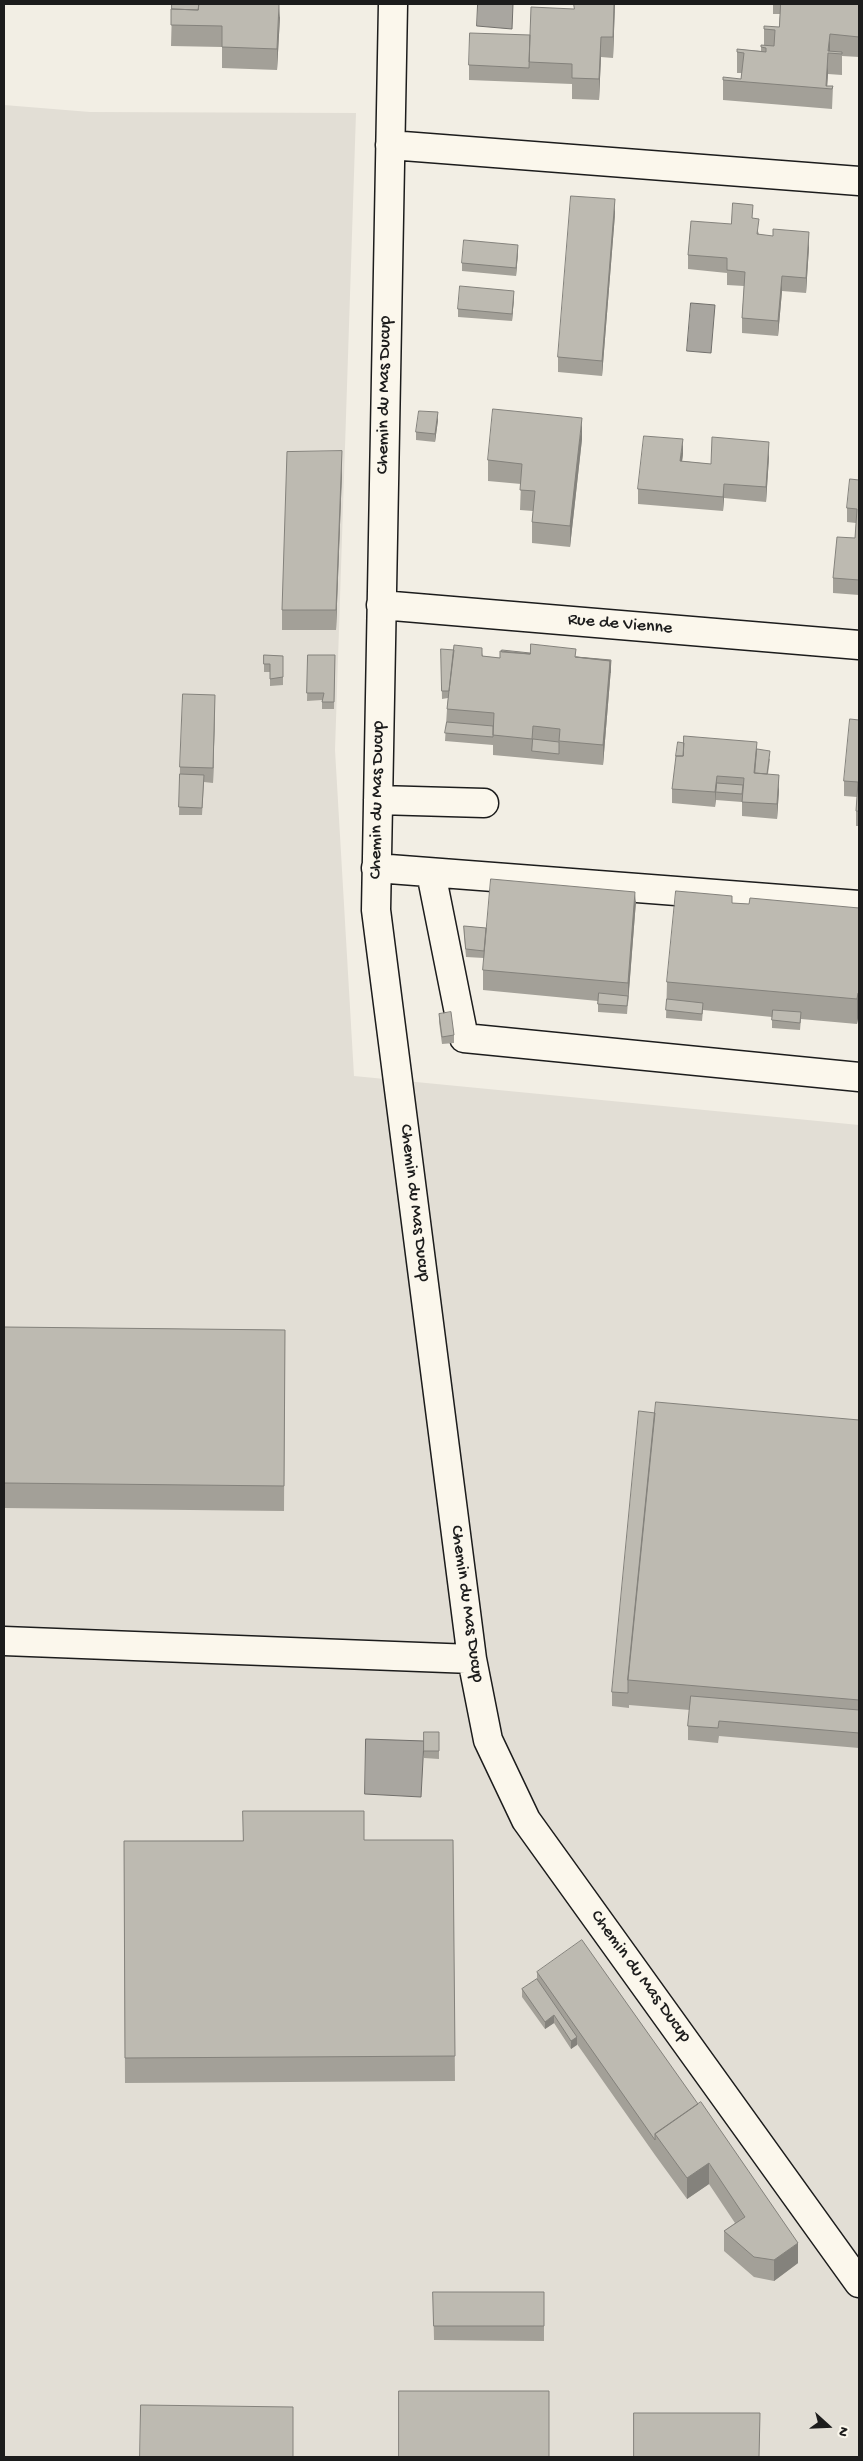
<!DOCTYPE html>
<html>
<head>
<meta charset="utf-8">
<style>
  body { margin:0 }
  #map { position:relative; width:863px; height:2461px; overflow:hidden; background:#f2eee4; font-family:"Gochi Hand",sans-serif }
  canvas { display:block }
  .frame { position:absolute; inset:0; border:5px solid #1c1c1c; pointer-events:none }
  .north { position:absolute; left:803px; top:2401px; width:50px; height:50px; -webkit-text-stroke:4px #fbf7ec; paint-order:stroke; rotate:110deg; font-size:14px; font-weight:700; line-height:20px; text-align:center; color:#1c1c1c }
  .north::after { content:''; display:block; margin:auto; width:18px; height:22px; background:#1c1c1c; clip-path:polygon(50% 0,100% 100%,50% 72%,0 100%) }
</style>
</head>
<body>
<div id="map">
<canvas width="863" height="2461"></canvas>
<div class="frame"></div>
<div class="north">N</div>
</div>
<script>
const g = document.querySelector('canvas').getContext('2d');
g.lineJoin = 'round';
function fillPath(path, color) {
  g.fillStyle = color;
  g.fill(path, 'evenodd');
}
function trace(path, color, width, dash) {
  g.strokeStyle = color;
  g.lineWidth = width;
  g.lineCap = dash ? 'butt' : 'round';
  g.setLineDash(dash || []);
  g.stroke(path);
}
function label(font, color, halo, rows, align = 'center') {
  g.font = font + ' "Gochi Hand",sans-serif';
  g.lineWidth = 4.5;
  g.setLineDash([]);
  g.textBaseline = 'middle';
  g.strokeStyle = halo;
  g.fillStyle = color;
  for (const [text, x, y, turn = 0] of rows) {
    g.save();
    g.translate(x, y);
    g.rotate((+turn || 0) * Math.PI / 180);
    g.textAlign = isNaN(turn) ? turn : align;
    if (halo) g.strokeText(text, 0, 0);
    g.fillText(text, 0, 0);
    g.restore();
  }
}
fillPath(new Path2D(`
  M 4,105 L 90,112 L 356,113 L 335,750 L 354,1076 L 859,1125 L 859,2457 L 4,2457 Z`), '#e2ded5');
const water = new Path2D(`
  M 478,4 L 513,4 L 512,29 L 477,26 Z
  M 691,303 L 715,305 L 711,353 L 687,351 Z
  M 366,1739 L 424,1741 L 421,1797 L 365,1794 Z`);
fillPath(water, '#a9a6a0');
trace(water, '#716f6b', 1);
const minor = new Path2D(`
  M 393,4 L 376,910 L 472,1659 L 488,1740 L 526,1820 L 859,2283
  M 390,145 L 859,181
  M 381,605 L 859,645
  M 378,800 L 484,803
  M 376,868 L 859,905
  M 431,873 L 464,1038 L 859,1077
  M 4,1641 L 472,1659`);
trace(minor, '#1c1c1c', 31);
trace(minor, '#fbf7ec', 28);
fillPath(new Path2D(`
  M 615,4 L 613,58 L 601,57 L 599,100 L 572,99 L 572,84 L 469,80 L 469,65 L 530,35 L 574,9 Z
  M 773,4 L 859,4 L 859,57 L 842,56 L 842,75 L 828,74 L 827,86 L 833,86 L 832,109 L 723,100 L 723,80 L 741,79 L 742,73 L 737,73 L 737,49 L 761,51 L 761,45 L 764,45 L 764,29 L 779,27 L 780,14 L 773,14 Z
  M 172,9 L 280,17 L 277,70 L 222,68 L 222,47 L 171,46 Z
  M 615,214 L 602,376 L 558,372 L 558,357 Z
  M 753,218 L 759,234 L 809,247 L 806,293 L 782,291 L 778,336 L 742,333 L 742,318 L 744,286 L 727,285 L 727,273 L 688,269 L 688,255 L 731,224 Z
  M 518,253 L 516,276 L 462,271 L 462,263 Z
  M 514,298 L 512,321 L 458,317 L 458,309 Z
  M 438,420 L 435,442 L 416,440 L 416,432 Z
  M 582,439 L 570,547 L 532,543 L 532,522 L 533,511 L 520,510 L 521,484 L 488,481 L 488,460 Z
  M 683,454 L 682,461 L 711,464 L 769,457 L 766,502 L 724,498 L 723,511 L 638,504 L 638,489 Z
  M 342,472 L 336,630 L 282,630 L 282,610 Z
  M 859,480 L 859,595 L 833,593 L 833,578 L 855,538 L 856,523 L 847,522 L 847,508 Z
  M 441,649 L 482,653 L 483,656 L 500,658 L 576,657 L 611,668 L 603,765 L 493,755 L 493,741 L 493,745 L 445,741 L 447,709 L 448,698 L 442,699 Z
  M 264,655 L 283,656 L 283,685 L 270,686 L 270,672 L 264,672 Z
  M 308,655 L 335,655 L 334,709 L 322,709 L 322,700 L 307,701 Z
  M 215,710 L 213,783 L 204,782 L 202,815 L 179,815 L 180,767 Z
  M 859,720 L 859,826 L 856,826 L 856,811 L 857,797 L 844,796 L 844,781 Z
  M 757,749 L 770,759 L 768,774 L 779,790 L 777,819 L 742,816 L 742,802 L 716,800 L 715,807 L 672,803 L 672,789 Z
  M 636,901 L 627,1014 L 598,1012 L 598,1001 L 483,990 L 483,970 L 484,958 L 466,957 L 464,933 L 464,926 L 486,928 Z
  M 732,903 L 749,904 L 859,908 L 859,1018 L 858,1018 L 857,1024 L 801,1019 L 800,1030 L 772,1028 L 772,1017 L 703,1010 L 702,1021 L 666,1018 L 667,982 Z
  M 439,1014 L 454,1035 L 454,1043 L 442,1044 L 439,1022 Z
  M 4,1327 L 285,1330 L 284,1511 L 4,1508 Z
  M 655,1413 L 859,1420 L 859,1748 L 719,1736 L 718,1743 L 688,1740 L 688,1726 L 690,1710 L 629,1705 L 629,1708 L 612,1706 L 612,1692 Z
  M 424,1732 L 439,1732 L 439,1759 L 424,1758 Z
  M 364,1840 L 453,1840 L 455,2081 L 125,2083 L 124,1841 Z
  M 537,1972 L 798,2263 L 774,2281 L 754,2277 L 724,2251 L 724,2231 L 735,2223 L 709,2184 L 687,2199 L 655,2155 L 577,2044 L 571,2049 L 554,2023 L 545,2029 L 522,1997 L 522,1989 L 537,1979 Z
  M 433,2292 L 544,2292 L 544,2341 L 434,2340 Z`), '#a3a098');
fillPath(new Path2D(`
  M 280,4 L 280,17 L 277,70 L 277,49 Z
  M 614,4 L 615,4 L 613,58 L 613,37 Z
  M 830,34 L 830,53 L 828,53 Z
  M 601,37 L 601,57 L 599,100 L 599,79 Z
  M 828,53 L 828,74 L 827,89 L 826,88 Z
  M 615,199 L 615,214 L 602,376 L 602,361 Z
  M 809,232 L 809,247 L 806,293 L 806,278 Z
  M 518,245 L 518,253 L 516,276 L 516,268 Z
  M 782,276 L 782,291 L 778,336 L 778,321 Z
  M 514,291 L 514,298 L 512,321 L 512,314 Z
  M 438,412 L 438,420 L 435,442 L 435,434 Z
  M 582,418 L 582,439 L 570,547 L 570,526 Z
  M 683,439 L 683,454 L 680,476 L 680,461 Z
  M 769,442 L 769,457 L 766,502 L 766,487 Z
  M 342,451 L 342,472 L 336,630 L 336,610 Z
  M 724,484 L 724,498 L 723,511 L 723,497 Z
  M 611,660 L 611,668 L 603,765 L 603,745 L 610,661 Z
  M 215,695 L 215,710 L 213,783 L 213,768 Z
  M 779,775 L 779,790 L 777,819 L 777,804 Z
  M 717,776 L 717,792 L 716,792 L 715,807 L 715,792 Z
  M 635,892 L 635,904 L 636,894 L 636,901 L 628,1004 L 628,983 Z
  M 858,993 L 858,1018 L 857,1024 L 857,999 Z
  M 554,2015 L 554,2023 L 545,2029 L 545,2022 Z
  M 577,2037 L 577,2045 L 571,2049 L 571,2041 Z
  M 709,2163 L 709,2184 L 687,2199 L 687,2178 Z
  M 798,2243 L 798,2263 L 774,2281 L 774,2260 Z`), '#84827c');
const building = new Path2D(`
  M 172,4 L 199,4 L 198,10 L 172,9 Z
  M 199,4 L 279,4 L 277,49 L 222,47 L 222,26 L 171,25 L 171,9 L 198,10 Z
  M 574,4 L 614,4 L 613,37 L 601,37 L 599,79 L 572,78 L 572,64 L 529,62 L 531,7 L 574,9 Z
  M 781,4 L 859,4 L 859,37 L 830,34 L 828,51 L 842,52 L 842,54 L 828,53 L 826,86 L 833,86 L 832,89 L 723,80 L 723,77 L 741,79 L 744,53 L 737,52 L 737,49 L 766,52 L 766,48 L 761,47 L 761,45 L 774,46 L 775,30 L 764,29 L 764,26 L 779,27 Z
  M 470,33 L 530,35 L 529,68 L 469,65 Z
  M 571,196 L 615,199 L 602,361 L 558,357 Z
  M 733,203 L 753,205 L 752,218 L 759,219 L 757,234 L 773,236 L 773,229 L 809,232 L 806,278 L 782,276 L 778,321 L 742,318 L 745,272 L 727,270 L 727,258 L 688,255 L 691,221 L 731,224 Z
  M 464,240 L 518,245 L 516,268 L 462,263 Z
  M 460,286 L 514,291 L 512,314 L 458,309 Z
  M 493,409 L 582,418 L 570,526 L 532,522 L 535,491 L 520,490 L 522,464 L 488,460 Z
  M 419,411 L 438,412 L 435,434 L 416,432 Z
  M 644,436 L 683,439 L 680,461 L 711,464 L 712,437 L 769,442 L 766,487 L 724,484 L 723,497 L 638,489 Z
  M 342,451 L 336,610 L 282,610 L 287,452 Z
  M 850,479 L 859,480 L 859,580 L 833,578 L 837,537 L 855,538 L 857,509 L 847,508 Z
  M 531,644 L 576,649 L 575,657 L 610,661 L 603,745 L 559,741 L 560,729 L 533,726 L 532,739 L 493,735 L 494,713 L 447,709 L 454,645 L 482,648 L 482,656 L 500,658 L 500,651 L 530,654 Z
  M 441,649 L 454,650 L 449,691 L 442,691 Z
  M 502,650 L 530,653 L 530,654 L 502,652 Z
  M 264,655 L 283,656 L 283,677 L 270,679 L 270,664 L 264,664 Z
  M 308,655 L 335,655 L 334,702 L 322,702 L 324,693 L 307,693 Z
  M 576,657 L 611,660 L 610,673 L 610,661 Z
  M 183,694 L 215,695 L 213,768 L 180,767 Z
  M 850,719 L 859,720 L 859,811 L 856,811 L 858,782 L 844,781 Z
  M 447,722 L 493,726 L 493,737 L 445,733 Z
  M 684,736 L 757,742 L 754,773 L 779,775 L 777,804 L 742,802 L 744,778 L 717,776 L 715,792 L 672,789 L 676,756 L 683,756 Z
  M 533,739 L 559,742 L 559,754 L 532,751 Z
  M 678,742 L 684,743 L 683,756 L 676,756 Z
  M 757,749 L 770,751 L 767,774 L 755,773 Z
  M 180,774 L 204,775 L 202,808 L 179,807 Z
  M 717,783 L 743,785 L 742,794 L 716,792 Z
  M 491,879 L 635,892 L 628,983 L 483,970 Z
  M 676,891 L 732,896 L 732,903 L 749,904 L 750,898 L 859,908 L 859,993 L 858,993 L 857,999 L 667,982 Z
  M 464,926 L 486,928 L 484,951 L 466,949 Z
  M 599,993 L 628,996 L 627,1006 L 598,1004 Z
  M 667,999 L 703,1003 L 702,1014 L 666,1010 Z
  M 773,1010 L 801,1012 L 800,1023 L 772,1020 Z
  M 451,1012 L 454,1035 L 442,1037 L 439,1014 Z
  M 4,1327 L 285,1330 L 284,1486 L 4,1483 Z
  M 656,1402 L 859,1420 L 859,1700 L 628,1680 Z
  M 639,1411 L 655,1413 L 628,1680 L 628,1693 L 612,1692 Z
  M 691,1696 L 859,1710 L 859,1733 L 719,1721 L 718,1728 L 688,1726 Z
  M 424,1732 L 439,1732 L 439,1751 L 424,1751 Z
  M 243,1811 L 364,1811 L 364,1840 L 453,1840 L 455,2056 L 125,2058 L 124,1841 L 243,1841 Z
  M 582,1940 L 698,2104 L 655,2134 L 655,2140 L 537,1972 Z
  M 537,1979 L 577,2037 L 571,2041 L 554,2015 L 545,2022 L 522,1989 Z
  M 701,2102 L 798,2243 L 774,2260 L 754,2257 L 724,2231 L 745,2217 L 709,2163 L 687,2178 L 655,2134 Z
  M 433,2292 L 544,2292 L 544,2326 L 434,2326 Z
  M 399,2391 L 549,2391 L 549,2457 L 399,2457 Z
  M 141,2405 L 293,2407 L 293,2457 L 140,2457 Z
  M 634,2413 L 760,2413 L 759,2457 L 634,2457 Z`);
fillPath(building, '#bdbab1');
trace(building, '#84827c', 1);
label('18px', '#1c1c1c', '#fbf7ec', [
  ["Chemin du Mas Ducup",385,395,-89],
  ["Rue de Vienne",620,625,5],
  ["Chemin du Mas Ducup",378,800,-89],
  ["Chemin du Mas Ducup",414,1203,83],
  ["Chemin du Mas Ducup",466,1604,82],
  ["Chemin du Mas Ducup",640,1977,54]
]);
</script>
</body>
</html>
